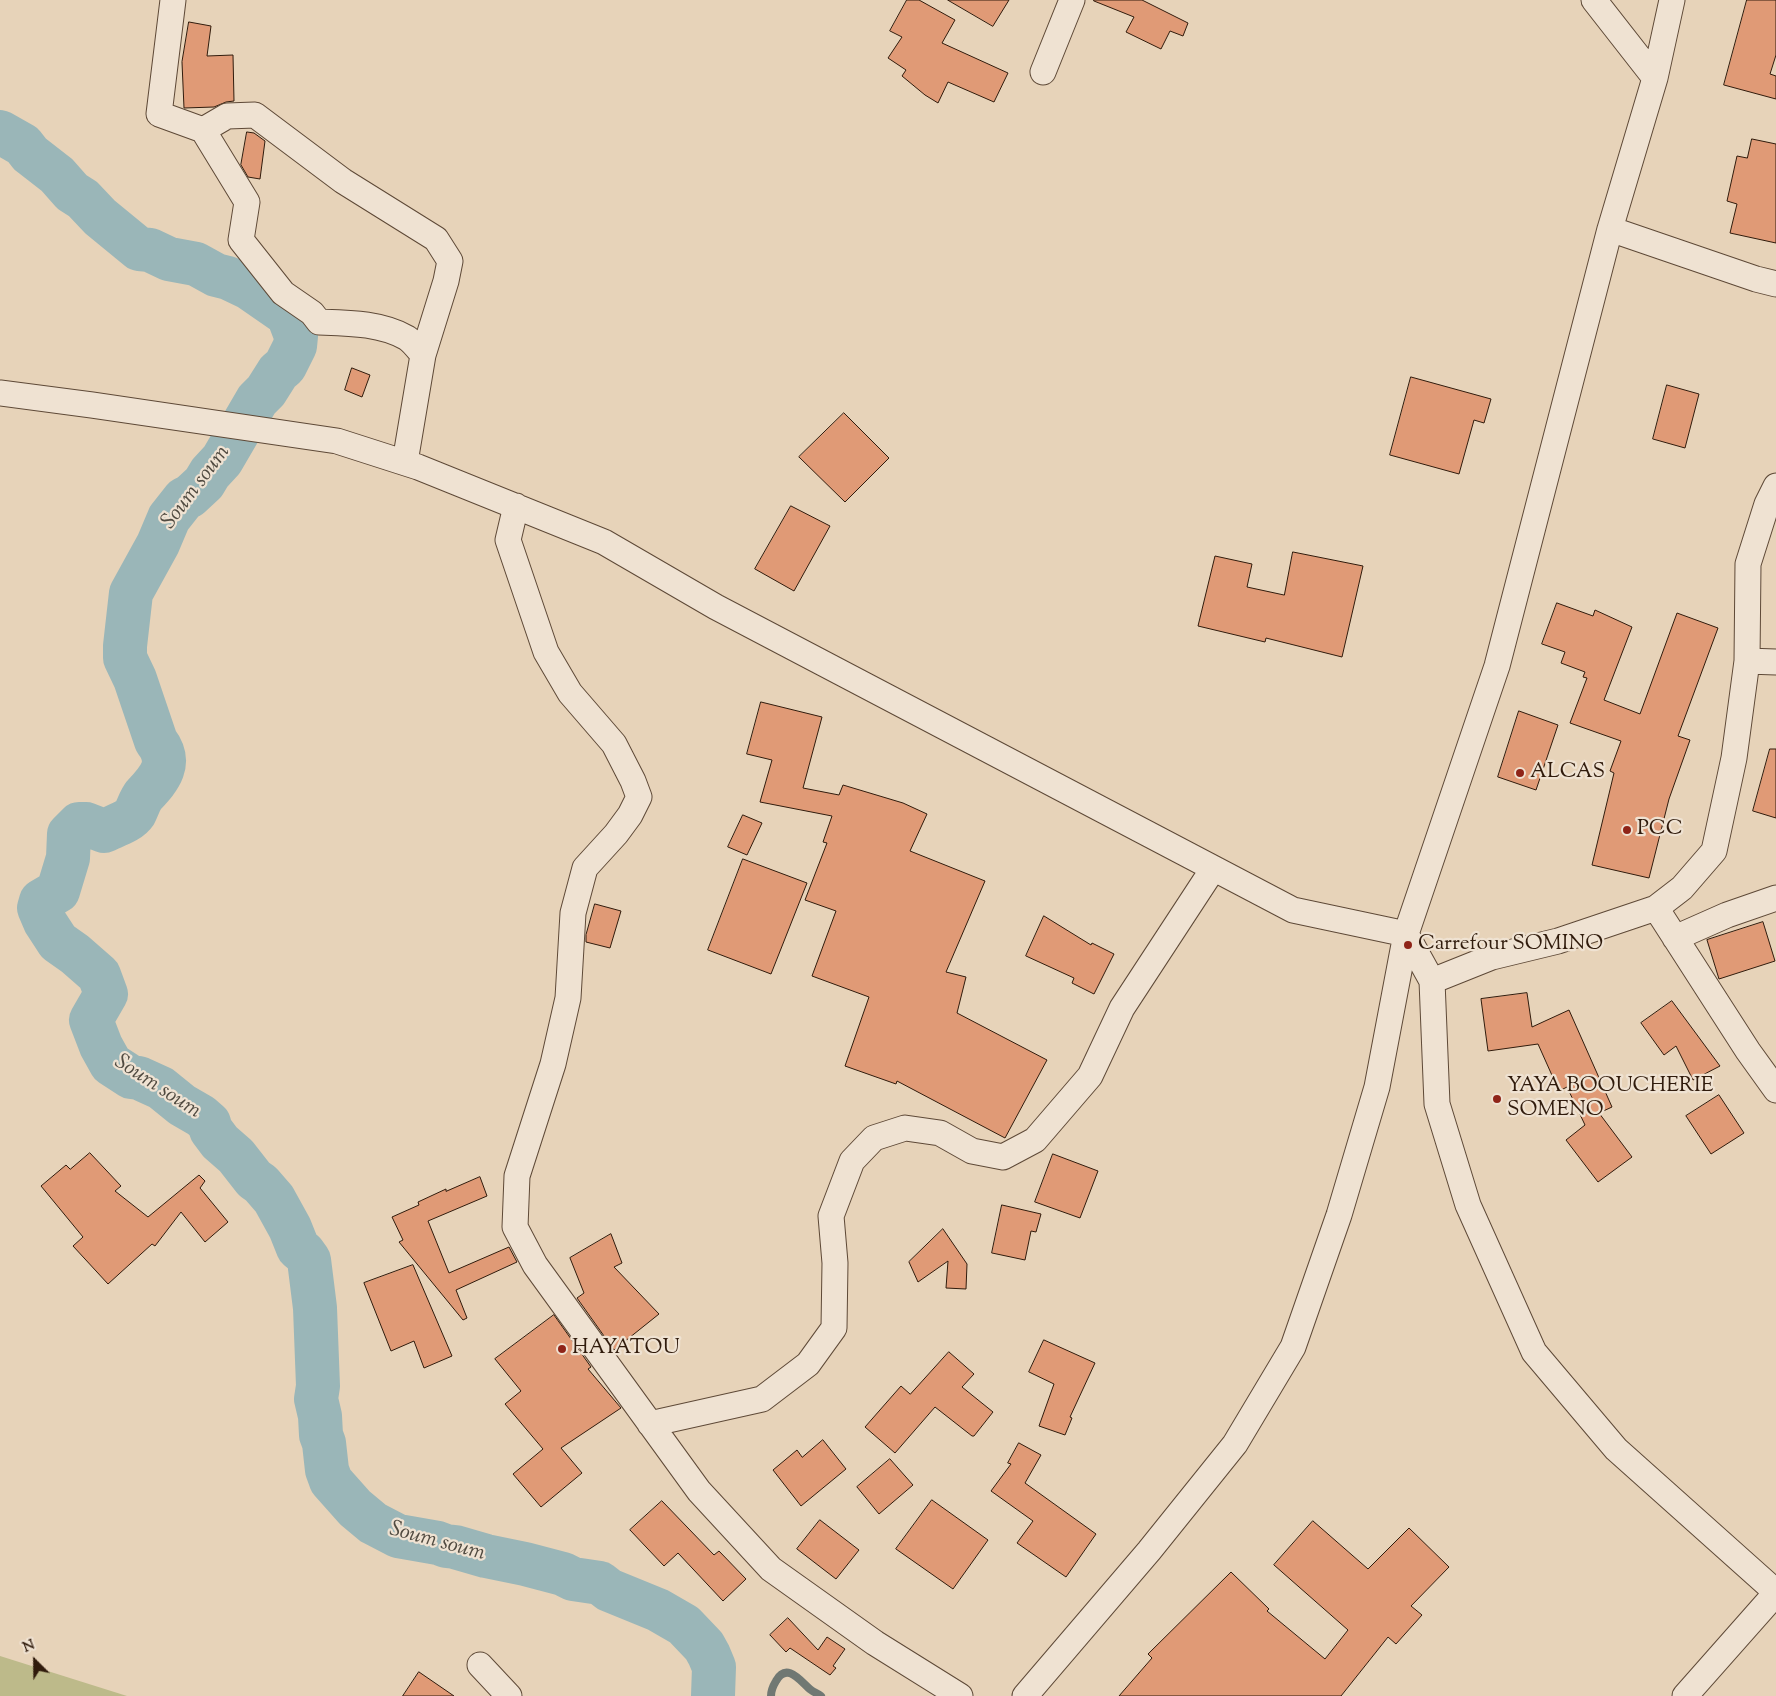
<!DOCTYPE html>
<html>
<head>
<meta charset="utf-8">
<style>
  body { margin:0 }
  #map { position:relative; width:1776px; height:1696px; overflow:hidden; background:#e7d3b9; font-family:"Sorts Mill Goudy",serif }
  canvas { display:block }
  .north { position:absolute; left:10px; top:1636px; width:50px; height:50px; -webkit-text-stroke:4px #efe2d2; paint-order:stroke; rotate:337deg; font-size:14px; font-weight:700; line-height:20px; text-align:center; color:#301b0c }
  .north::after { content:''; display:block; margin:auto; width:18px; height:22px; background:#301b0c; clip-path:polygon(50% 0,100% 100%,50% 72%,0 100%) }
</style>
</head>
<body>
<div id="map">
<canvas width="1776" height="1696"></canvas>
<div class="north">N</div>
</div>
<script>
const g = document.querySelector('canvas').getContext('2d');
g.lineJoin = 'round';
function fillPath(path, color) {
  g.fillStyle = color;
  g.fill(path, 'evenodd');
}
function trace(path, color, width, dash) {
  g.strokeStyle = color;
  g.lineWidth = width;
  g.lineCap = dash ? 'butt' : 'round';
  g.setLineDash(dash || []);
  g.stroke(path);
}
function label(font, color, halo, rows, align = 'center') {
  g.font = font + ' "Sorts Mill Goudy",serif';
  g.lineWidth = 4.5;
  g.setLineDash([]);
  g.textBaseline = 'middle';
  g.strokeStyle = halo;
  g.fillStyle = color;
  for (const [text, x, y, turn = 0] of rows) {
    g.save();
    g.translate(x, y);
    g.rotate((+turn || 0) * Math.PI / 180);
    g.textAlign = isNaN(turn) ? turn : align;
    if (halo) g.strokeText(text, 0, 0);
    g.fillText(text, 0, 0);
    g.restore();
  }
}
fillPath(new Path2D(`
  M 0,1656 L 127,1696 L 0,1696 Z`), '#bdba8a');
trace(new Path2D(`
  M 771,1696 C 771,1690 773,1686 776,1681 C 787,1661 801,1682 811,1690 C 814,1692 818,1694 821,1696`), '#707873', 8);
trace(new Path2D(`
  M 0,132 L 23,145 L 30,154 L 57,175 L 72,192 L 83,199 L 100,217 L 139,249 L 150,250 L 169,259 L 196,264 L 216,275 L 228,278 L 249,288 L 288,315 L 296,336 L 295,346 L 285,366 L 278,372 L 266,391 L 257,400 L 222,460 L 210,473 L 204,483 L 190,496 L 184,499 L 169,518 L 158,544 L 131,593 L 125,646 L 125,658 L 135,679 L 156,741 C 173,763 160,778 144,795 C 140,800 138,807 135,813 C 129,822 114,826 104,831 L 86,824 L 79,824 L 69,834 L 68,858 L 58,891 L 41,901 L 39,908 L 45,922 L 58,942 L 75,954 L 99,975 L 106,994 L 91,1020 L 101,1046 L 111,1064 L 131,1077 L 139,1078 L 161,1088 L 182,1105 L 201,1116 L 209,1123 L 211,1130 L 220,1142 L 236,1156 L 254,1179 L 261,1184 L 274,1199 L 290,1228 L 298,1248 L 304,1253 L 309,1260 L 315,1308 L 318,1386 L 316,1399 L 320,1416 L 321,1435 L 324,1443 L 327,1470 L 331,1481 L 355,1508 L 373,1523 L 398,1536 L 438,1543 L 446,1546 L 455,1547 L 486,1556 L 525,1564 L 563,1574 L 573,1579 L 600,1583 L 609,1590 L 658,1610 L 684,1625 L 704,1646 L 709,1655 L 714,1667 L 713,1696`), '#9ab6b8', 44);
const building = new Path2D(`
  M 907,0 L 919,0 L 955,20 L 942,43 L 1008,73 L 994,102 L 948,82 L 938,103 L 925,95 L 902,76 L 906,70 L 888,58 L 902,37 L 890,31 Z
  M 948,0 L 1009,0 L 993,26 Z
  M 1094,0 L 1142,0 L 1188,23 L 1183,36 L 1170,31 L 1161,49 L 1126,32 L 1134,17 L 1094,1 Z
  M 1747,0 L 1776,0 L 1776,55 L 1770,74 L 1776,76 L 1776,99 L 1724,85 Z
  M 189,22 L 211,26 L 207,56 L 233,55 L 234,101 L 226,102 L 214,107 L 184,108 L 182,62 Z
  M 247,132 L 254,133 L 265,141 L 260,179 L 248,177 L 241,165 Z
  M 1752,139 L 1776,144 L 1776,243 L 1730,233 L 1737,204 L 1727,201 L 1737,156 L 1747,158 Z
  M 352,368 L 370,375 L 362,397 L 345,390 Z
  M 1411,377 L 1491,399 L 1484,423 L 1474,420 L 1459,474 L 1390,455 Z
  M 1667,385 L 1699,394 L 1685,448 L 1653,439 Z
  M 844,413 L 889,458 L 845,502 L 799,457 Z
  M 791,506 L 830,526 L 794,591 L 755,569 Z
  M 1293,552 L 1363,566 L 1342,657 L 1266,638 L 1265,642 L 1198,626 L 1215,556 L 1252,564 L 1247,587 L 1284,595 Z
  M 1557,603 L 1593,616 L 1595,610 L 1632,627 L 1604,700 L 1640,714 L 1677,613 L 1718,628 L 1678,736 L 1690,740 L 1669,799 L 1649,878 L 1592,865 L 1614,773 L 1610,771 L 1621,741 L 1570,723 L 1587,678 L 1583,677 L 1585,672 L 1561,663 L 1565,652 L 1542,644 Z
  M 761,702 L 822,717 L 803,788 L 839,795 L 843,785 L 903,803 L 927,814 L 910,851 L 985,881 L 946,972 L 966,977 L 957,1013 L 1047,1060 L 1005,1138 L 897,1081 L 896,1084 L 845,1066 L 869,997 L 812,976 L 836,911 L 805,900 L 827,843 L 823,842 L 832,816 L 760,802 L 772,760 L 747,754 Z
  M 1519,711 L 1558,725 L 1536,790 L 1498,777 Z
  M 1770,749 L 1776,749 L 1776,818 L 1753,811 Z
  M 743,815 L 762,823 L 747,855 L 728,847 Z
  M 743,859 L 807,883 L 771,974 L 708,950 Z
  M 595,904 L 621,911 L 610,948 L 586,942 L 586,935 Z
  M 1044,916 L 1091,945 L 1092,943 L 1114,954 L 1094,994 L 1072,983 L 1074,978 L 1026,956 Z
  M 1763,922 L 1775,961 L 1719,979 L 1707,940 Z
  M 1527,993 L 1532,1027 L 1569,1010 L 1612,1107 L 1599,1113 L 1632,1157 L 1598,1182 L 1566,1140 L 1585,1125 L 1567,1087 L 1559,1091 L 1538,1044 L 1488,1051 L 1481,999 Z
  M 1672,1001 L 1720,1066 L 1693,1080 L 1676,1046 L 1664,1055 L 1641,1023 Z
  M 1719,1095 L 1744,1133 L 1711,1154 L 1686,1116 Z
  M 90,1153 L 121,1186 L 115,1191 L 148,1217 L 199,1175 L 205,1181 L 200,1188 L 228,1222 L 205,1242 L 181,1212 L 155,1246 L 152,1244 L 108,1284 L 73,1246 L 83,1237 L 41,1186 L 66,1165 L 70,1169 Z
  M 1053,1154 L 1098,1171 L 1080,1218 L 1035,1202 Z
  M 480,1177 L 487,1196 L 428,1221 L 449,1273 L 509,1247 L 517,1262 L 456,1290 L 467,1318 L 463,1320 L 399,1242 L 403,1240 L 392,1217 L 419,1205 L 418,1202 L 446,1189 L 446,1191 Z
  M 1002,1205 L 1041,1214 L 1036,1232 L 1031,1231 L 1025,1260 L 992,1253 Z
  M 943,1229 L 967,1264 L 966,1289 L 946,1288 L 948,1261 L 918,1282 L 909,1262 Z
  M 611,1234 L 622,1263 L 614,1267 L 659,1314 L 614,1350 L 577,1298 L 584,1293 L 570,1258 Z
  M 413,1265 L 452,1356 L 424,1368 L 414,1341 L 391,1351 L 364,1283 Z
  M 554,1315 L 591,1367 L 588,1369 L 621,1408 L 561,1448 L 582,1473 L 541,1507 L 513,1474 L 543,1449 L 505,1404 L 521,1391 L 495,1359 Z
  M 1044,1340 L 1095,1363 L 1070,1417 L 1072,1418 L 1065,1435 L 1039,1426 L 1054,1384 L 1029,1372 Z
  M 949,1352 L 974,1374 L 962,1387 L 993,1412 L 974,1436 L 972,1436 L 935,1407 L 895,1453 L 865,1427 L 901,1386 L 910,1394 Z
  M 823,1440 L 846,1469 L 801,1506 L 773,1470 L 797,1450 L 802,1457 Z
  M 1019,1443 L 1041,1455 L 1025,1483 L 1096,1534 L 1066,1577 L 1017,1543 L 1033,1521 L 991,1491 L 1011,1464 L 1008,1463 Z
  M 890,1459 L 913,1485 L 879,1514 L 857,1487 Z
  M 932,1500 L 988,1540 L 953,1589 L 896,1549 Z
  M 662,1501 L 714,1555 L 719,1551 L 746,1579 L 723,1601 L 678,1553 L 664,1566 L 630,1530 Z
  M 820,1520 L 859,1550 L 836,1579 L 797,1549 Z
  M 1313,1521 L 1368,1569 L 1409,1528 L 1449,1567 L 1411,1606 L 1422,1615 L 1396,1644 L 1388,1637 L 1341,1696 L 1119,1696 L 1152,1658 L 1148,1654 L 1231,1572 L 1269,1609 L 1267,1611 L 1325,1659 L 1348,1630 L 1274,1565 Z
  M 788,1618 L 818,1650 L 827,1637 L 845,1649 L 833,1666 L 836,1668 L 830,1675 L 790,1648 L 786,1652 L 770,1635 Z
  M 419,1672 L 454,1696 L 403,1696 Z`);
fillPath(building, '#e09a76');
trace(building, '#301b0c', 1);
const minor = new Path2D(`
  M 173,0 L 159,114 L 203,130 L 227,116 L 255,115 L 343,181 L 436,239 L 450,261 L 446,281 L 423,355 L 405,462
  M 1594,0 L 1655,78
  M 1043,72 L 1072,0
  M 203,130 L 247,202 L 241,240 L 283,293 L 312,313 L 319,322 C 348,323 381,323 407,338 C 413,342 418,349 423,355
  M 1610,229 L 1756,279 L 1776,284
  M 0,393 L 92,405 L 337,441 L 418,467 L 604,542 L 716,607 L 1293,910 L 1406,934 L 1432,981 L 1437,1104 L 1468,1205 L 1534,1352 L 1616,1449 L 1776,1592
  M 516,506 L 508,540 L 546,652 L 570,693 L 614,744 L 633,781 L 639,797 L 630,815 L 616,834 L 585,868 L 573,913 L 568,998 L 553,1064 L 517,1176 L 515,1227 L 535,1265 L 699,1491 L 771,1569 L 875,1643 L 960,1696
  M 1747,661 L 1776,662
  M 1656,908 L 1748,1051 L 1776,1090
  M 1675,938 L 1727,915 L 1776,898
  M 1432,981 L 1492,957 L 1558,941 L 1656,908 L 1682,888 L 1714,851 L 1734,758 L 1747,661 L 1748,564 L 1767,504 L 1776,486
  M 650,1424 L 762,1399 L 808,1364 L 834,1328 L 835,1263 L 831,1216 L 852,1161 L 874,1138 L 905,1128 L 940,1133 L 972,1151 L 1003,1157 L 1035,1140 L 1090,1076 L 1122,1008 L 1213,869
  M 480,1665 L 509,1696
  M 1025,1696 L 1149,1551 L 1235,1444 L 1293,1347 L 1339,1215 L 1377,1087 L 1406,934 L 1497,666 L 1610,229 L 1655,78 L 1672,0
  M 1685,1696 L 1776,1593`);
trace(minor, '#5e4937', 27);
trace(minor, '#efe2d2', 25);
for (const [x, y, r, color] of [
  [1520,773,5,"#8f2418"],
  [1627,830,5,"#8f2418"],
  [1408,945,5,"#8f2418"],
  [1497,1099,5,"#8f2418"],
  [562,1349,5,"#8f2418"]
]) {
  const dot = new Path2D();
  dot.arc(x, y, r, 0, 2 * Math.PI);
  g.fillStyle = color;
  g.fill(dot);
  trace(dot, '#efe2d2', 2);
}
label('21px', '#301b0c', '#efe2d2', [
  ["ALCAS",1530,773],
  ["PCC",1637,830],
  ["Carrefour SOMINO",1418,945],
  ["YAYA BOOUCHERIE",1507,1087],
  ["SOMENO",1507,1111],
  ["HAYATOU",572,1349]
], 'left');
label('italic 22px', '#504a40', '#efe2d2', [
  ["Soum soum",197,488,-53],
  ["Soum soum",157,1088,33],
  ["Soum soum",437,1543,15]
]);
</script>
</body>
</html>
